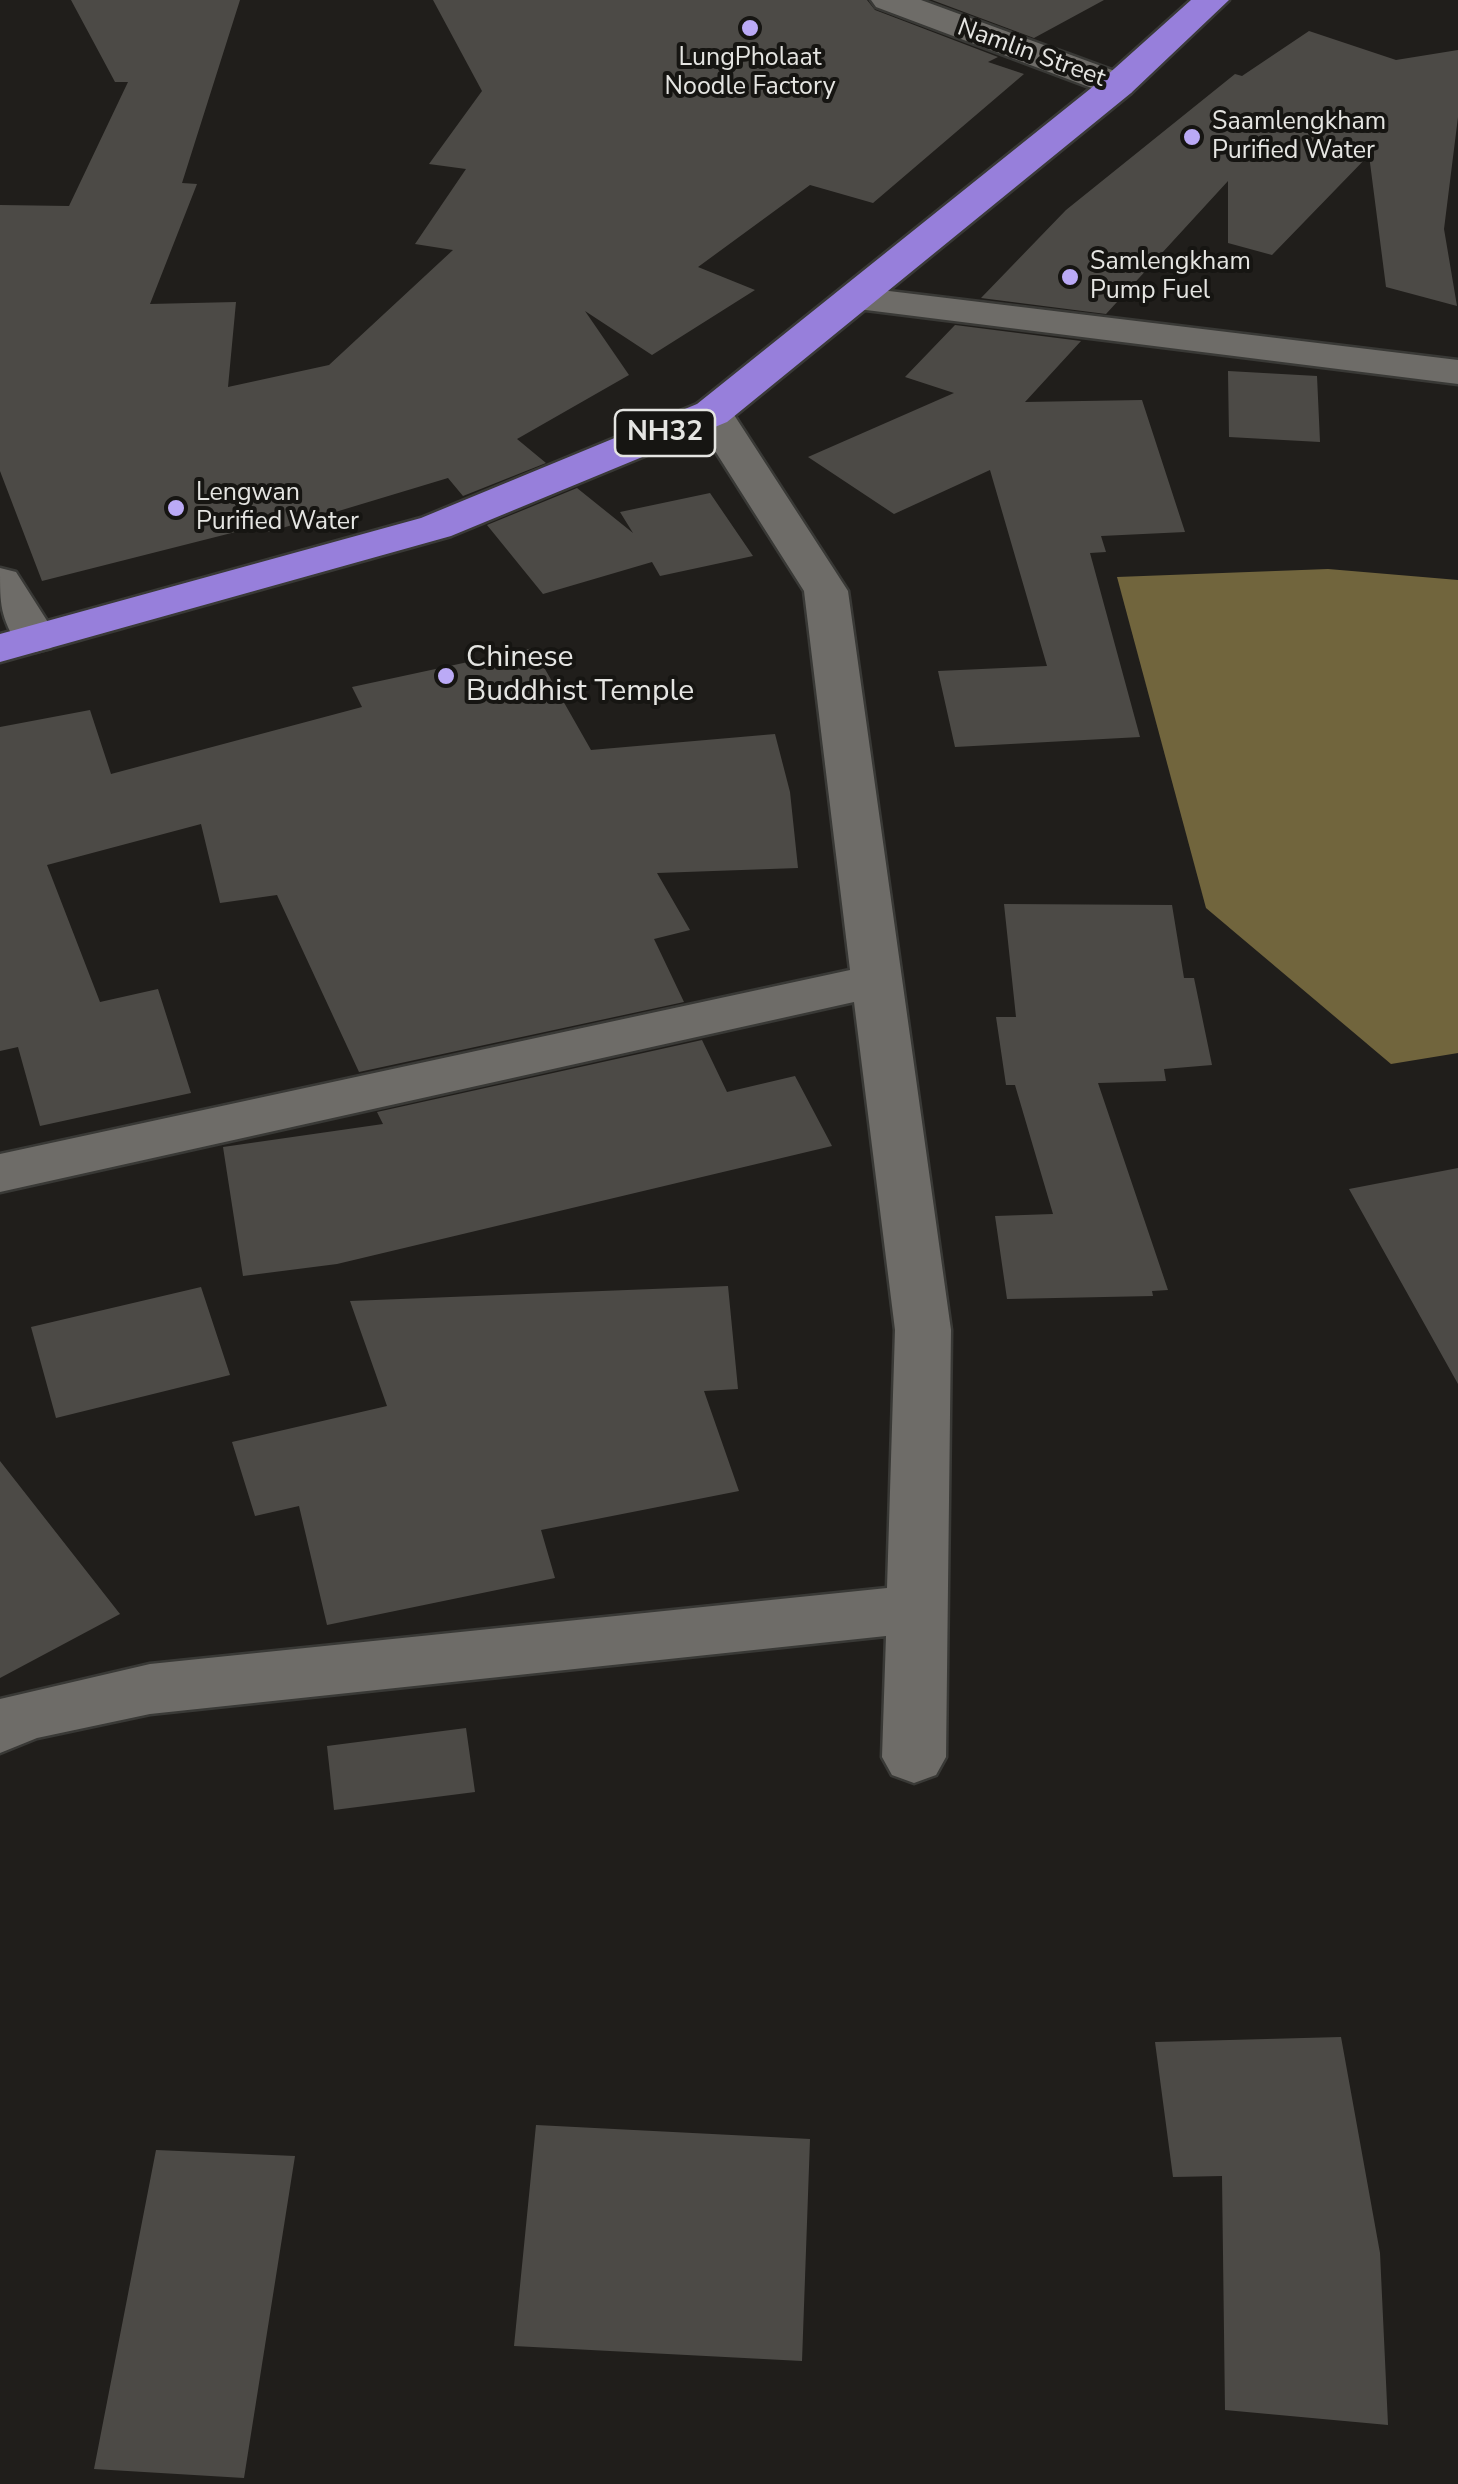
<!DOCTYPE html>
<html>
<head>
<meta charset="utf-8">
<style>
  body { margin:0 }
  canvas { display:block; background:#201e1b }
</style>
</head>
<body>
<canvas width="1458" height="2484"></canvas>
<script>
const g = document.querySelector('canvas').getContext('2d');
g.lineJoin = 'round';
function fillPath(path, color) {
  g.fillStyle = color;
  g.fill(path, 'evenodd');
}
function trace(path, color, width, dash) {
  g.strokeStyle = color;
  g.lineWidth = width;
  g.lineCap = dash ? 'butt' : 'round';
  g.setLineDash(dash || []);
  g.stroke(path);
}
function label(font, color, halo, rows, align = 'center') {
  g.font = font + ' "Nunito Sans",sans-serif';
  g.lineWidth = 8;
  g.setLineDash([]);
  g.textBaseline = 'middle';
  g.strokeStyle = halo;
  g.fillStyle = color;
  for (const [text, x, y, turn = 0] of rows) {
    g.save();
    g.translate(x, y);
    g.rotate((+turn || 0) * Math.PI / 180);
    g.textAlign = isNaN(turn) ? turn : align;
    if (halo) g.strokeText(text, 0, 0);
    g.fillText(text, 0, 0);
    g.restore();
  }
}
fillPath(new Path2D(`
  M 1328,569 L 1458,580 L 1458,1053 L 1391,1064 L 1206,908 L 1117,577 Z`), '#71653d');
fillPath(new Path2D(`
  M 71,0 L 240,0 L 182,183 L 197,184 L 150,304 L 236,302 L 228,387 L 329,365 L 453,250 L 415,244 L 466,169 L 429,164 L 482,91 L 433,0 L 867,0 L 875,10 L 998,57 L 988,62 L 1024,74 L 873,203 L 810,185 L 698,267 L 755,290 L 652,355 L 585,311 L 629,375 L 517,439 L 546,463 L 463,496 L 448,478 L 269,532 L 263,525 L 42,581 L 0,471 L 0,205 L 69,206 L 128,82 L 115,82 Z
  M 932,0 L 1104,0 L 1034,38 Z
  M 1309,31 L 1396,60 L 1458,50 L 1458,117 L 1444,229 L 1457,306 L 1386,287 L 1369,155 L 1272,255 L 1228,243 L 1228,181 L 1106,314 L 981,298 L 1066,210 L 1235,74 L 1242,76 Z
  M 955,325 L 1081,341 L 1025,402 L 1142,400 L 1185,532 L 1101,536 L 1106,552 L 1090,553 L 1140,737 L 955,747 L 938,671 L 1047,666 L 990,470 L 894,514 L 808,457 L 954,393 L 905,377 Z
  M 1228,371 L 1317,376 L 1320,442 L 1229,437 Z
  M 577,488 L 633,533 L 620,512 L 710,493 L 753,556 L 660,576 L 652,562 L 543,594 L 487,525 Z
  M 533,648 L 591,750 L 775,734 L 790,792 L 798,868 L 657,873 L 690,930 L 654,939 L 684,1002 L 359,1072 L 277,895 L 220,903 L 201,824 L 47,865 L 100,1002 L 158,989 L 191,1093 L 40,1126 L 18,1047 L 0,1051 L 0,727 L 90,710 L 111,774 L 362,707 L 352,687 Z
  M 1004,904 L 1172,905 L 1184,978 L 1194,978 L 1212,1065 L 1164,1069 L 1166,1081 L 1098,1083 L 1168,1290 L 1152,1291 L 1153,1296 L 1007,1299 L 995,1216 L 1053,1214 L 1015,1085 L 1006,1085 L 996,1017 L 1016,1017 Z
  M 702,1040 L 727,1092 L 795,1076 L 832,1146 L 337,1264 L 243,1276 L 223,1147 L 383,1124 L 377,1112 Z
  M 1458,1168 L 1458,1384 L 1349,1189 Z
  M 728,1286 L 738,1389 L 704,1391 L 739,1491 L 541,1530 L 555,1578 L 327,1625 L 299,1506 L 255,1516 L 232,1442 L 387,1406 L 350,1301 Z
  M 201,1287 L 230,1375 L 56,1418 L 31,1327 Z
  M 0,1461 L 120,1614 L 0,1678 Z
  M 466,1728 L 475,1792 L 334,1810 L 327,1746 Z
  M 1341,2037 L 1380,2253 L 1388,2425 L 1225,2410 L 1222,2176 L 1173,2177 L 1155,2042 Z
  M 536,2125 L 810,2139 L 802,2361 L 514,2346 Z
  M 156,2150 L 295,2156 L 244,2478 L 94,2469 Z`), '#4c4a46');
const street = new Path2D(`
  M 871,0 L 921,0 L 1131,77 L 1136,85 L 1131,93 L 1118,96 L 1105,93 L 876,7 Z
  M 856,287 L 1458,360 L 1458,384 L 842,307 L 836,299 L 842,291 Z
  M 712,401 L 727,404 L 848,591 L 951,1330 L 946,1757 L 936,1775 L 914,1783 L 892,1775 L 882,1757 L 886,1636 L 150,1714 L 37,1738 L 0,1753 L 0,1699 L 150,1664 L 887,1588 L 895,1330 L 854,1002 L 0,1192 L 0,1154 L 850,970 L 804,591 L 691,413 L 697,404 Z
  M 0,568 L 16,572 L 58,638 L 51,648 L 35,652 L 19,648 C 0,615 0,606 0,568 Z`);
const highway = new Path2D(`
  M 1191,0 L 1229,0 L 1131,93 L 727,422 L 451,536 L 0,662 L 0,634 L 421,518 L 697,404 L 1105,77 Z`);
trace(street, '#393936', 5);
trace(highway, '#393936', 5);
fillPath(street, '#6e6c68');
fillPath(highway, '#977fdb');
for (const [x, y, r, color] of [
  [750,28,10,"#bbaaf6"],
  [1192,137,10,"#bbaaf6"],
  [1070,277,10,"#bbaaf6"],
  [176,508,10,"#bbaaf6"],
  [446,676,10,"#bbaaf6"]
]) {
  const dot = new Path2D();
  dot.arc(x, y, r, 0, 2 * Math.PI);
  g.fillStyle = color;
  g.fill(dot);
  trace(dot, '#161512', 4);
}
label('25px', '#e5e5e2', '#161512', [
  ["Namlin Street",1031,54,20]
]);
label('25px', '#e5e5e2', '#161512', [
  ["LungPholaat",750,59,"center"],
  ["Noodle Factory",750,88,"center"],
  ["Saamlengkham",1212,123],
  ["Purified Water",1212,152],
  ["Samlengkham",1090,263],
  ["Pump Fuel",1090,292],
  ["Lengwan",196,494],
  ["Purified Water",196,523]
], 'left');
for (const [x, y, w] of [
  [665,433,100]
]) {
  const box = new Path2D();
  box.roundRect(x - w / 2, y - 23, w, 46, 8);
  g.fillStyle = '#161512';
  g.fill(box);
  trace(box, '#e5e5e2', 2.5);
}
label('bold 28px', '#e5e5e2', null, [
  ["NH32",665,433]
]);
label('30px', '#e5e5e2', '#161512', [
  ["Chinese",466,659],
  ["Buddhist Temple",466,693]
], 'left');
</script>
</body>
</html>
